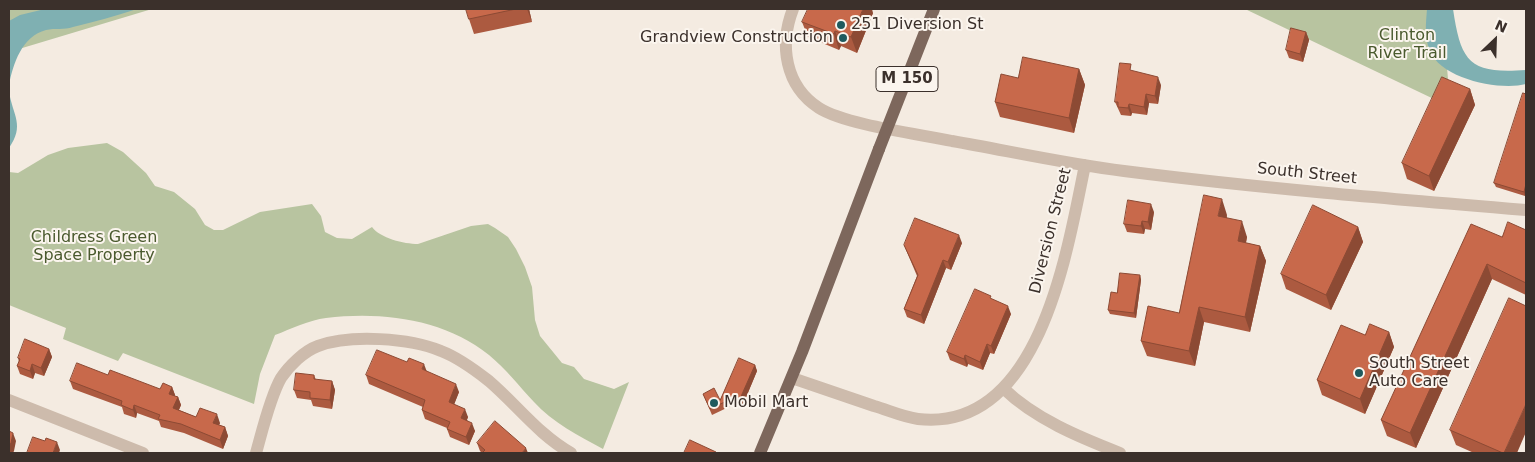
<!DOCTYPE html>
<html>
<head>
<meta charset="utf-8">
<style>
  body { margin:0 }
  #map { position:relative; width:1535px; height:462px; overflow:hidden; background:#f4ebe1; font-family:"DejaVu Sans",sans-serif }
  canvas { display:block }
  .frame { position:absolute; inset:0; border:10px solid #3b302b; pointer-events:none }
  .north { position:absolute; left:1470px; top:15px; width:50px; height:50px; -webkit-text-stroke:4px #fbf5ee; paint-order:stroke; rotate:24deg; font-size:14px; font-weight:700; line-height:20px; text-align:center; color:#3b302b }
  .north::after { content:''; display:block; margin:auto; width:18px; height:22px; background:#3b302b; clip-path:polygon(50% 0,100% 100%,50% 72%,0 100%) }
</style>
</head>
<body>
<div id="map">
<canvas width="1535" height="462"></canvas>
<div class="frame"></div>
<div class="north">N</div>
</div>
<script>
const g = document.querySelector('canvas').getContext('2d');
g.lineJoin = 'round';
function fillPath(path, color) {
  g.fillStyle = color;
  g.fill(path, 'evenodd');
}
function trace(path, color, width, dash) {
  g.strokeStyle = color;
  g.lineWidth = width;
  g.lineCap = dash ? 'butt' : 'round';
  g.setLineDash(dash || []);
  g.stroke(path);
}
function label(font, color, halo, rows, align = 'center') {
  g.font = font + ' "DejaVu Sans",sans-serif';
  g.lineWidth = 4;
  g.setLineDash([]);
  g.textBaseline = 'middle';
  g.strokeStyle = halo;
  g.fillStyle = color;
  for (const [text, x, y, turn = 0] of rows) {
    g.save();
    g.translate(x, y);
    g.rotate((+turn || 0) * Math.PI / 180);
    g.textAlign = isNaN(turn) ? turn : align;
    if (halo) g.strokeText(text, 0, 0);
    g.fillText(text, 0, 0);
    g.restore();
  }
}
fillPath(new Path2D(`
  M 9,9 L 152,9 L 9,52 Z
  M 1245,9 L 1442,9 L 1448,79 L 1438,101 Z
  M 107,143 L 123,152 L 146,173 L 155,186 L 174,192 L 195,209 L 205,225 L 214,230 L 223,230 L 260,212 L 312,204 L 321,216 L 325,232 L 337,238 L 352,239 L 372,227 C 380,238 404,244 418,244 L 471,226 L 488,224 L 495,228 L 508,237 L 516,249 L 525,267 L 532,287 L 535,320 L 540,336 L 562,363 L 574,367 L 584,379 L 614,389 L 629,382 L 603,449 C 579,436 552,422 534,402 C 519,386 506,369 489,355 C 445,319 381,311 326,318 C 309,320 291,329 275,335 L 260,374 L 254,404 L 123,353 L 118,361 L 63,339 L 66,328 L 9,305 L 9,172 L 18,173 L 48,155 L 68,148 Z`), '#b8c4a0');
fillPath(new Path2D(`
  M 45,9 L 137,9 C 116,16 94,22 73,27 C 64,30 55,28 46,30 C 22,36 13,64 9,85 L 9,21 L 20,15 Z
  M 1427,9 L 1453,9 C 1461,63 1470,74 1526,70 L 1526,84 C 1500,91 1441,79 1430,51 C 1424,37 1426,23 1427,9 Z
  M 9,92 C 13,116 25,125 9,148 Z`), '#7fb0b2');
trace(new Path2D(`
  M 793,9 C 779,45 785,86 819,108 C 846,125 919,134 952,141 C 1009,151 1067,164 1124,171 C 1258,188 1392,199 1526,210
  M 792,378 C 819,387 847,397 874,406 C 888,410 903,417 918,419 C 1040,433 1067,251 1085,165
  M 1003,388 C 1035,419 1079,437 1120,453
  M 9,400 L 143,453
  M 256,453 C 262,432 270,397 281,378 C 289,366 304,351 318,346 C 350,334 410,338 441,351 C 457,357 475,370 489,381 C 517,405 539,435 571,453`), '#cdbbac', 12);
trace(new Path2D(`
  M 760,453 L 802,352 L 879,149`), '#7d675c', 12);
trace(new Path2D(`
  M 879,149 L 934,9`), '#7d675c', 12);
fillPath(new Path2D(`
  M 466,9 L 529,9 L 532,22 L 474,34 L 469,19 Z
  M 873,13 L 857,53 L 841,46 L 839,50 L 808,37 L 802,22 Z
  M 1306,32 L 1309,40 L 1303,62 L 1289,58 L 1286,50 Z
  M 1079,69 L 1085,85 L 1074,133 L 1000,117 L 995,102 L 1018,78 Z
  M 1161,85 L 1158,104 L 1149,103 L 1147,115 L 1132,113 L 1131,116 L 1121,115 L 1115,102 Z
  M 1470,89 L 1475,105 L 1434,191 L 1407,179 L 1402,163 Z
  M 1526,94 L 1525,196 L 1496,187 L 1494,183 Z
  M 1154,212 L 1151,230 L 1145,229 L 1144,234 L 1127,232 L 1124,224 Z
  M 1227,215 L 1227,218 L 1247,237 L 1246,243 L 1260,246 L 1266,261 L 1250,332 L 1204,322 L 1195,366 L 1147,356 L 1141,341 L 1179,313 Z
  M 1358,227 L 1363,242 L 1331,310 L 1286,289 L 1281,274 Z
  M 1526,230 L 1526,295 L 1492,279 L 1416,448 L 1387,436 L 1381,420 L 1502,237 Z
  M 962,243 L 951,270 L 946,268 L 924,324 L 907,317 L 904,309 L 917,276 L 904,245 Z
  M 1140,275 L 1141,280 L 1136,318 L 1110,314 L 1108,310 L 1117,293 Z
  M 992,299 L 1011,314 L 994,354 L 990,353 L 983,370 L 968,364 L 967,367 L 950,360 L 947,352 Z
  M 1389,332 L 1394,347 L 1365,414 L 1322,395 L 1317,380 Z
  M 49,349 L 52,357 L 44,376 L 35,373 L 33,379 L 20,374 L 17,366 L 19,362 L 18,358 Z
  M 755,365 L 757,371 L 742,407 L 735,404 L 712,415 L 703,394 L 720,400 Z
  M 426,371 L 459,392 L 454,404 L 468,417 L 467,420 L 475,431 L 469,445 L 450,437 L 447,429 L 447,428 L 425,419 L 422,410 L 423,407 L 369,384 L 366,375 Z
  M 314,375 L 316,380 L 332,381 L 335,390 L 332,409 L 313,406 L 311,400 L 297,398 L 294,390 Z
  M 70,381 L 160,389 L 172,387 L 175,395 L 175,396 L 178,397 L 181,405 L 179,410 L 196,417 L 220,423 L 219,425 L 225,427 L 228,436 L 223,449 L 184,433 L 161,427 L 159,421 L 137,413 L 136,418 L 124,414 L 122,407 L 73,389 Z
  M 1450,430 L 1517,453 L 1474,453 L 1456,445 Z
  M 477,443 L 526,448 L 482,453 L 480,451 Z`), '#ac5a40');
fillPath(new Path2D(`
  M 527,9 L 529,9 L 532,22 Z
  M 863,9 L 872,9 L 873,13 L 857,53 L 851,37 Z
  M 835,31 L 841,46 L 839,50 L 834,34 Z
  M 1306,32 L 1309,40 L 1303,62 L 1300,54 Z
  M 1079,69 L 1085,85 L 1074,133 L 1069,118 Z
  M 1158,77 L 1161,85 L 1158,104 L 1155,96 Z
  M 1470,89 L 1475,105 L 1434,191 L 1429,176 Z
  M 1146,94 L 1149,103 L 1147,115 L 1144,107 Z
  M 1129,104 L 1132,113 L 1131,116 L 1128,108 Z
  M 1526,184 L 1526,193 L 1525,196 L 1524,192 Z
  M 1222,199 L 1227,215 L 1224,231 L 1218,216 Z
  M 1151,204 L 1154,212 L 1151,230 L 1148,222 Z
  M 1142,221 L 1145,229 L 1144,234 L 1141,226 Z
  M 1242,221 L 1247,237 L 1243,256 L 1238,241 Z
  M 1358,227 L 1363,242 L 1331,310 L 1326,295 Z
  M 959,235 L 962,243 L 951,270 L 948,262 Z
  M 1260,246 L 1266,261 L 1250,332 L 1245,317 Z
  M 943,260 L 946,268 L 924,324 L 921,315 Z
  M 1487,264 L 1492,279 L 1416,448 L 1410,433 Z
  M 1140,275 L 1141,280 L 1136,318 L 1134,313 Z
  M 1008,306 L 1011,314 L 994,354 L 991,346 Z
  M 1199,307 L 1204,322 L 1195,366 L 1189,351 Z
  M 1389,332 L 1394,347 L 1365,414 L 1360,399 Z
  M 987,344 L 990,353 L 983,370 L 980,362 Z
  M 49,349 L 52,357 L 44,376 L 41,368 Z
  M 965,355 L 968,364 L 967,367 L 964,359 Z
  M 32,364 L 35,373 L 33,379 L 30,371 Z
  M 424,364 L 427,372 L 422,369 Z
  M 755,365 L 757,371 L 742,407 L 739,401 Z
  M 332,381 L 335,390 L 332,409 L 330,400 Z
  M 456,384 L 459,392 L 452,410 L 449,402 Z
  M 172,387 L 175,395 L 172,402 L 169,394 Z
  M 178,397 L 181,405 L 176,416 L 173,408 Z
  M 1526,404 L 1526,432 L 1517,453 L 1504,453 Z
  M 134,405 L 137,413 L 136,418 L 133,410 Z
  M 465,409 L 468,417 L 464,426 L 461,418 Z
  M 217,414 L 220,423 L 216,431 L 213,423 Z
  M 472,423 L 475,431 L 469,445 L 466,437 Z
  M 225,427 L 228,436 L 223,449 L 220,440 Z
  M 13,433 L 16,441 L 14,451 L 13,453 L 9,453 L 9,446 Z
  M 57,442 L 60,450 L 59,453 L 53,453 Z
  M 526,448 L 528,453 L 522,453 Z`), '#8c4a34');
const building = new Path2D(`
  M 466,9 L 516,9 L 469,19 Z
  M 808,9 L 863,9 L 851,37 L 835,31 L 834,34 L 802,22 Z
  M 1291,28 L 1306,32 L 1300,54 L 1286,50 Z
  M 1023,57 L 1079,69 L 1069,118 L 995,102 L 1001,74 L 1018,78 Z
  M 1120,63 L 1131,64 L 1130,70 L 1158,77 L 1155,96 L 1146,94 L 1144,107 L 1129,104 L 1128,108 L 1118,107 L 1118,102 L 1115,102 Z
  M 1442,77 L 1470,89 L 1429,176 L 1402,163 Z
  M 1523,93 L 1526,94 L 1526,184 L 1524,192 L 1494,183 Z
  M 1204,195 L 1222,199 L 1218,216 L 1242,221 L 1238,241 L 1260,246 L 1245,317 L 1199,307 L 1189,351 L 1141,341 L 1148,306 L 1179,313 Z
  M 1128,200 L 1151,204 L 1148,222 L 1142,221 L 1141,226 L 1124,224 Z
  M 1313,205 L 1358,227 L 1326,295 L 1281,274 Z
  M 915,218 L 959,235 L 948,262 L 943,260 L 921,315 L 904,309 L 918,275 L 904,245 Z
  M 1508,222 L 1526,230 L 1526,283 L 1487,264 L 1410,433 L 1381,420 L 1471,224 L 1502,237 Z
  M 1120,273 L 1140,275 L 1134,313 L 1108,310 L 1111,292 L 1117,293 Z
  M 975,289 L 991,296 L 990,298 L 1008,306 L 991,346 L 987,344 L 980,362 L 965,355 L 964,359 L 947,352 Z
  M 1509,298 L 1526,306 L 1526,404 L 1504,453 L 1503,453 L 1450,430 Z
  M 1370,324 L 1389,332 L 1360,399 L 1317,380 L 1341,325 L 1365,335 Z
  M 25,339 L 49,349 L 41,368 L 32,364 L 30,371 L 17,366 L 20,359 L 18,358 Z
  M 377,350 L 407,362 L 409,358 L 424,364 L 422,369 L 456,384 L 449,402 L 465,409 L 461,418 L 472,423 L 466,437 L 447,429 L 450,422 L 422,410 L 425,400 L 366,375 Z
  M 739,358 L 755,365 L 739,401 L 733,398 L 710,409 L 703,394 L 714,388 L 720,400 Z
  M 77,363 L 108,375 L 110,370 L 160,389 L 163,383 L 172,387 L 169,394 L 178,397 L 173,408 L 196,417 L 200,408 L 217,414 L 213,423 L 225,427 L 220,440 L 181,424 L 158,419 L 160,415 L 134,405 L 133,410 L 121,405 L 122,401 L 70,381 Z
  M 296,373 L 314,375 L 314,379 L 332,381 L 330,400 L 310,398 L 310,392 L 294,390 Z
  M 495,421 L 526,448 L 522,453 L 482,453 L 485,450 L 477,443 Z
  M 9,431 L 13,433 L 11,443 L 9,446 Z
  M 33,437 L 45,441 L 46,438 L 57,442 L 53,453 L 27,453 Z
  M 690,440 L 716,452 L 715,453 L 684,453 Z`);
fillPath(building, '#c8694b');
trace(building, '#8c4a34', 1);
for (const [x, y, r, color] of [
  [841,25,5,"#1f5a5e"],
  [843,38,5,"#1f5a5e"],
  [1359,373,5,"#1f5a5e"],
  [714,403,5,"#1f5a5e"]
]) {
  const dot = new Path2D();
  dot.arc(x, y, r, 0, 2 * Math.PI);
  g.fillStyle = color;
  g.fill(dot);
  trace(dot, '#fbf5ee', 2);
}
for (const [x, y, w] of [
  [907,79,62]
]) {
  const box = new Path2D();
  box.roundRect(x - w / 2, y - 12.5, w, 25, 4);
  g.fillStyle = '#fbf5ee';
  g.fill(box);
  trace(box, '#3b302b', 1);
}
label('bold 15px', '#3b302b', null, [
  ["M 150",907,79]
]);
label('16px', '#3b302b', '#fbf5ee', [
  ["251 Diversion St",851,25],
  ["Grandview Construction",833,38,"right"],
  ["South Street",1369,364],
  ["Auto Care",1369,382],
  ["Mobil Mart",724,403]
], 'left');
label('16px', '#4a5a2e', '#fbf5ee', [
  ["Clinton",1407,36],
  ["River Trail",1407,54],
  ["Childress Green",94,238],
  ["Space Property",94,256]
]);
label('16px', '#3b302b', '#fbf5ee', [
  ["South Street",1307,174,6],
  ["Diversion Street",1051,231,-76]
]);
</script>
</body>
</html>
